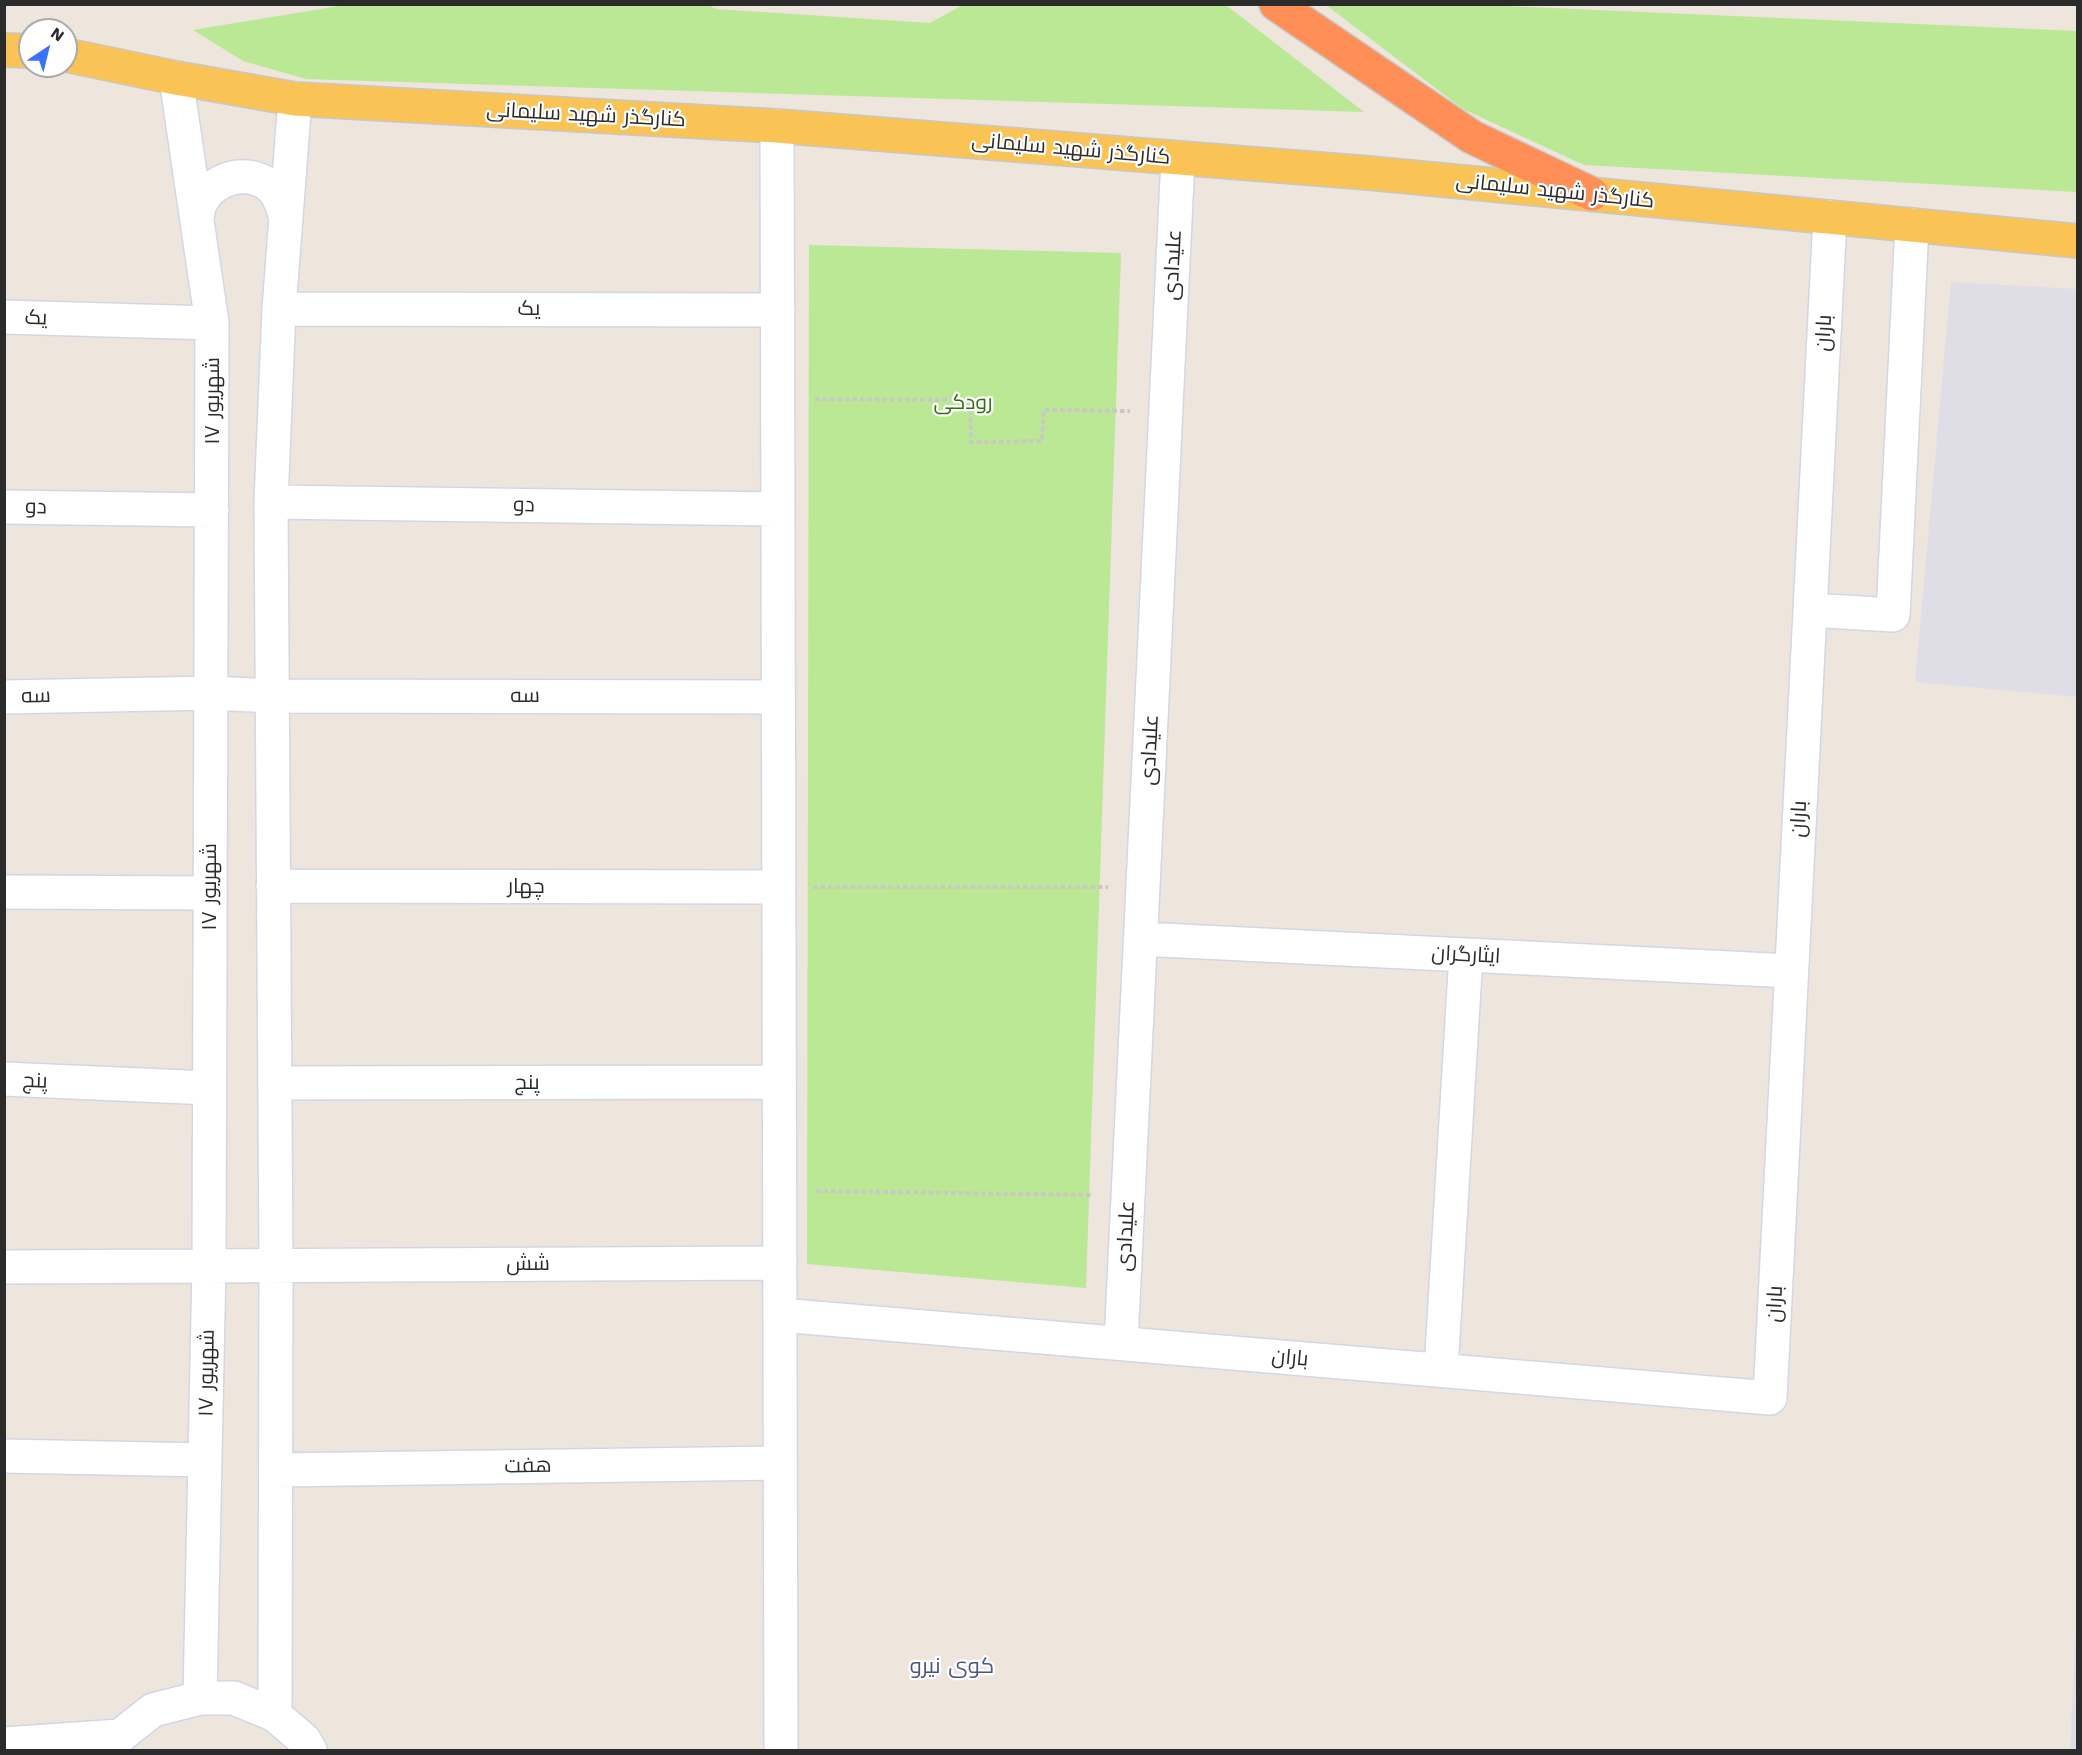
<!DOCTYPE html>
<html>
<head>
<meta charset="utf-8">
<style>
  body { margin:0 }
  #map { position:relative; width:2082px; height:1755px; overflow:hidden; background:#eee5dd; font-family:"Work Sans",sans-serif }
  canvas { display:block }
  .frame { position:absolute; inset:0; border:6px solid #2b2b2b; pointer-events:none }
  .north { position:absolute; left:18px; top:18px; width:60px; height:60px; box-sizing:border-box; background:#fff; border:2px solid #aaa; border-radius:50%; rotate:35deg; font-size:16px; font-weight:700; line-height:24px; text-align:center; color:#2b2b2b }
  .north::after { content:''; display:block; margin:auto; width:21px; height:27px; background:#3972ff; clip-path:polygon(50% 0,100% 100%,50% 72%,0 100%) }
</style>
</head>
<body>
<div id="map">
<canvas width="2082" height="1755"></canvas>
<div class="frame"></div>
<div class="north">N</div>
</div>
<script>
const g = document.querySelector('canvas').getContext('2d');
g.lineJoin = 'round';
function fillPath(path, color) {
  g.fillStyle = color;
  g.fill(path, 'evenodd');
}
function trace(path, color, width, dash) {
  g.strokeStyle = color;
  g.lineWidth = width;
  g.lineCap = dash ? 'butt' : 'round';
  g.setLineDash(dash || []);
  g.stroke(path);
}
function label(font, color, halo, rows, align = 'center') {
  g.font = font + ' "Work Sans",Cairo,sans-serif';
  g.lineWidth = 4.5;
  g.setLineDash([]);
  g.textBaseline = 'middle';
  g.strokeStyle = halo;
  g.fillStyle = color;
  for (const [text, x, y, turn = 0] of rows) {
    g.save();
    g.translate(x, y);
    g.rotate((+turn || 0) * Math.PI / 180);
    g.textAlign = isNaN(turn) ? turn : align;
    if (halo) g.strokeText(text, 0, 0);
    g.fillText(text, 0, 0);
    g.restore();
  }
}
fillPath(new Path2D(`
  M 1951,282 L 2077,289 L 2077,697 L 1915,682 Z
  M 2077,1600 L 2077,1750 L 2070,1750 Z`), '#dfdee6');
fillPath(new Path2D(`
  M 345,5 L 706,4 L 716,9 L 930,23 L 963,5 L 1226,5 L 1364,112 L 306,79 L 243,61 L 193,30 Z
  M 1326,5 L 1483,5 L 2077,31 L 2077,192 L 1584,165 L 1463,109 Z
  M 809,245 L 1121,253 L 1086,1288 L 807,1264 Z`), '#bae895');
const minor = new Path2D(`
  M 176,78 L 212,323 L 209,1266 L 200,1698
  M 777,126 L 781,1750
  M 197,218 C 198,212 199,205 202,200 C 217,176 250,168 272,188 C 280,196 283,207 286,218
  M 279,309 L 778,310
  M 4,317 L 212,323
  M 271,502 L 778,509
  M 4,507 L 212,510
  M 1810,610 L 1893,615 L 1912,225
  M 4,697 L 212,693 L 272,696 L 778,697
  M 273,886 L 779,887
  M 4,892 L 210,893
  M 1141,939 L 1791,971
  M 4,1079 L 209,1088
  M 275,1083 L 779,1082
  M 4,1267 L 780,1263
  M 780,1315 L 1770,1398 L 1830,217
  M 1121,1343 L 1178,158
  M 1441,1370 L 1466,955
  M 4,1456 L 205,1460
  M 276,1470 L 780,1463
  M 275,1715 L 276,1264 L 271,502 L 279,309 L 295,99
  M 4,1744 L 120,1736
  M 111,1750 L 120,1736 L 153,1710 L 200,1698 L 234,1698 L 275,1715 L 304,1740 L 310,1750`);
const major = new Path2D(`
  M 4,50 L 30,51
  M 66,55 L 176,78 L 295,99 L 777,126 L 1369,173 L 2078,241`);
const highway = new Path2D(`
  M 1276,4 L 1472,137 L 1592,194`);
trace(minor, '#d2d7e5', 36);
trace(major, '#c8c8c8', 36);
trace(highway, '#c8c8c8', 36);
trace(new Path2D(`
  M 815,399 L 970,400 L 971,442 L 1042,441 L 1044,410 L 1130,411
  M 813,887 L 1108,887
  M 816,1191 L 1091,1195`), '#c8c8c8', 4, [4.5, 3]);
trace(minor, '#fff', 33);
trace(major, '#fac355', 33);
trace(highway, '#ff8e57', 33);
label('21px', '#2b2b2b', '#fff', [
  ["کنارگذر شهید سلیمانی",586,115,3],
  ["کنارگذر شهید سلیمانی",1071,149,5],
  ["کنارگذر شهید سلیمانی",1555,191,6],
  ["علیدادی",1173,265,-87],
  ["یک",529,309],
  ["یک",36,318,2],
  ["باران",1824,333,-87],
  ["۱۷ شهریور",213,401,-90],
  ["دو",524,505,1],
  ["دو",36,507,1],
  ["سه",36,696,-1],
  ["سه",525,696],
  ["علیدادی",1150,750,-87],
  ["باران",1799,819,-87],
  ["۱۷ شهریور",210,887,-90],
  ["چهار",526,887],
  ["ایثارگران",1466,955,3],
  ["پنج",35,1081,2],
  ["پنج",527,1083],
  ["علیدادی",1126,1236,-87],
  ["شش",528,1264],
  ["باران",1775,1304,-87],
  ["باران",1290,1358,5],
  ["۱۷ شهریور",207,1373,-89],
  ["هفت",528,1466,-1]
]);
label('21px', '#316f15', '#fff', [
  ["رودکی",963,403]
]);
label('22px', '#485880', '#fff', [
  ["کوی نیرو",952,1667]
]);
</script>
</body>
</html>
